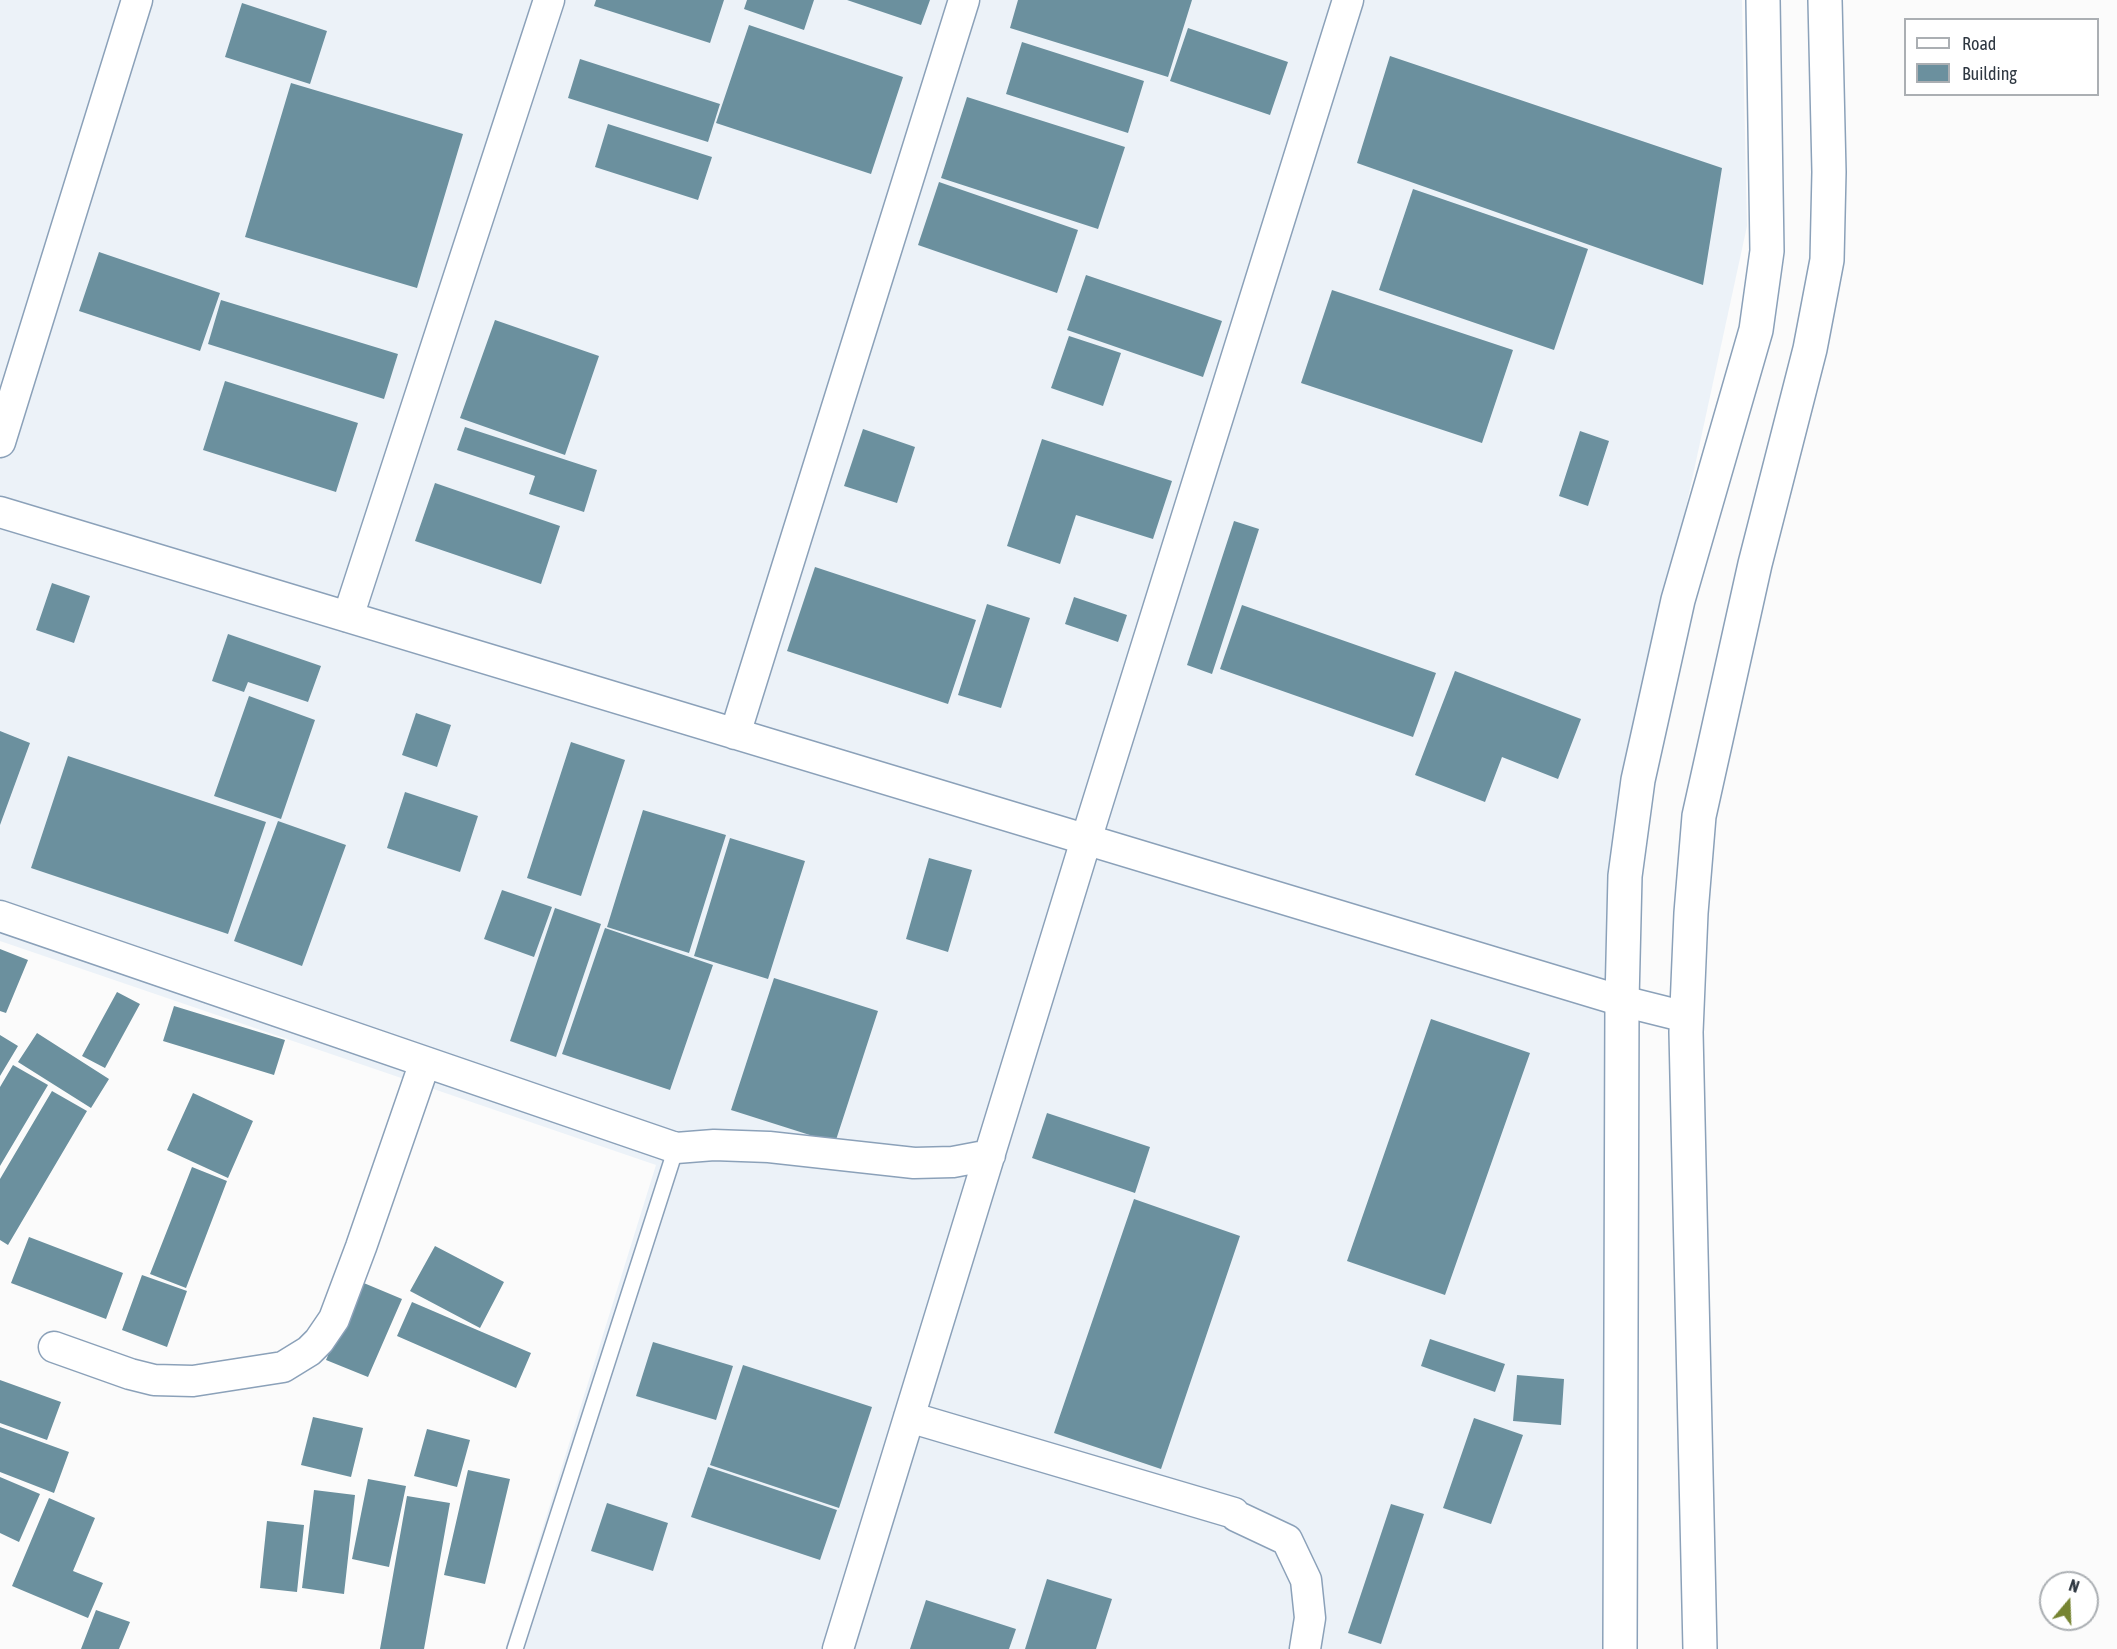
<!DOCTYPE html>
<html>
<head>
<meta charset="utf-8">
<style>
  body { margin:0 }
  #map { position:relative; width:2117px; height:1649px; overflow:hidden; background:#fbfbfb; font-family:"Asap Condensed",sans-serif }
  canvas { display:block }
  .legend { position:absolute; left:1904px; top:18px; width:195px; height:78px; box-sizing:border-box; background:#fff; border:2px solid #abafb3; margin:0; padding:8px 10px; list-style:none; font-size:18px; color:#2e3741 }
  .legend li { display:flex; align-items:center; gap:12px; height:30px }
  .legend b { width:30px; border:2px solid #abafb3 }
  .north { position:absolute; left:2039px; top:1571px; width:60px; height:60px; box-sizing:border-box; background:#fff; border:2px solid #abafb3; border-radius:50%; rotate:19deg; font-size:16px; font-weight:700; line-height:24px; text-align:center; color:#2e3741 }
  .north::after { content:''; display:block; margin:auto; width:21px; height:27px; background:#768432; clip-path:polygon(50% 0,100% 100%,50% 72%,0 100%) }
</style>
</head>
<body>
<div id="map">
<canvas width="2117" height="1649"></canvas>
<ul class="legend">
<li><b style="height:8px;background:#fff"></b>Road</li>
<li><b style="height:16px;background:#6b909e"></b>Building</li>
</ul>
<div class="north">N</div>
</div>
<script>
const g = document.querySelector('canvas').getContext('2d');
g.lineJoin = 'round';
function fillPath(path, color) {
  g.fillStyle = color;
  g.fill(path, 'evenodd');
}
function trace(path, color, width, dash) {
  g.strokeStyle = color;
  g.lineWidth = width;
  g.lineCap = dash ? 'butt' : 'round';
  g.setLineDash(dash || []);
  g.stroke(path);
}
fillPath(new Path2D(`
  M 0,0 L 1742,0 L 1747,226 L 1609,862 L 1607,1649 L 505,1649 L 656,1165 L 0,941 Z`), '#ecf2f8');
fillPath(new Path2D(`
  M 596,0 L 724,0 L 710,43 L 594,6 Z
  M 747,0 L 814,0 L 804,30 L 744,9 Z
  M 847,0 L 930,0 L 921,25 Z
  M 1018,0 L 1192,0 L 1168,77 L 1010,28 Z
  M 242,3 L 327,31 L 310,84 L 225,57 Z
  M 749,25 L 903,77 L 871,174 L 716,123 Z
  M 1188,28 L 1288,62 L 1270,115 L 1170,81 Z
  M 1022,42 L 1144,81 L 1128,133 L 1006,94 Z
  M 1390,56 L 1722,168 L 1703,285 L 1357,163 Z
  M 580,59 L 720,104 L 708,142 L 568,98 Z
  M 291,83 L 463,134 L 417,288 L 245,237 Z
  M 967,97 L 1125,147 L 1098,229 L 941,178 Z
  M 608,124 L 712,157 L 698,200 L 595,167 Z
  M 939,182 L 1078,230 L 1057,293 L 918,245 Z
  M 1413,189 L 1588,249 L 1554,350 L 1379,290 Z
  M 99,252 L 220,293 L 200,351 L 79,311 Z
  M 1086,275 L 1222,321 L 1203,377 L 1067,330 Z
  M 1332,290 L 1513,350 L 1482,443 L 1301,383 Z
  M 221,300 L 398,354 L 384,399 L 208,344 Z
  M 495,320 L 599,356 L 565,455 L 460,418 Z
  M 1069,336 L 1121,353 L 1103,406 L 1051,388 Z
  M 225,381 L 358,423 L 336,492 L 203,450 Z
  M 465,427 L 597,470 L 584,512 L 529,494 L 535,476 L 457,450 Z
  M 863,429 L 915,447 L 897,503 L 844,486 Z
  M 1580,431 L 1609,441 L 1588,506 L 1559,496 Z
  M 1042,439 L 1172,481 L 1153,539 L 1076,515 L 1060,564 L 1007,546 Z
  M 435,483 L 560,526 L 541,584 L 415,541 Z
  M 1234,521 L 1259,529 L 1212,674 L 1187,665 Z
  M 815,567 L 976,620 L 948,704 L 787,651 Z
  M 52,583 L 90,596 L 74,643 L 36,630 Z
  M 1074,597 L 1127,615 L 1118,642 L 1065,624 Z
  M 987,604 L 1030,618 L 1001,708 L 958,695 Z
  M 1242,605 L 1436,673 L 1413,737 L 1220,669 Z
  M 228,634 L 321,666 L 308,702 L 248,682 L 244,692 L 212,681 Z
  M 1455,671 L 1581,719 L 1558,779 L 1502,757 L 1485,802 L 1415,775 Z
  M 249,696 L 315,720 L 281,819 L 214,796 Z
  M 416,713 L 451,725 L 437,767 L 402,755 Z
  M 0,731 L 30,743 L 0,825 Z
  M 571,742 L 625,760 L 581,896 L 527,878 Z
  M 68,756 L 266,822 L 228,934 L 31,868 Z
  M 405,792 L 478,816 L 460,872 L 387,848 Z
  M 643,810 L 726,835 L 689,953 L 607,927 Z
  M 278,821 L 346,845 L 302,966 L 234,941 Z
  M 730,838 L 805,861 L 768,979 L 694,956 Z
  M 929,858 L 972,870 L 948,952 L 906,939 Z
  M 502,890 L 552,907 L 534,957 L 484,939 Z
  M 555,908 L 601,924 L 556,1057 L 510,1041 Z
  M 605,928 L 713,965 L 670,1090 L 562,1054 Z
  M 0,949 L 28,960 L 6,1013 L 0,1011 Z
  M 774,978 L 878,1011 L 835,1143 L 731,1110 Z
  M 117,992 L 140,1004 L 105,1068 L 82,1056 Z
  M 174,1006 L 285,1040 L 274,1075 L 163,1041 Z
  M 1431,1019 L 1530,1053 L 1445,1295 L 1347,1261 Z
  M 37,1033 L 109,1079 L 91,1108 L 18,1062 Z
  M 0,1035 L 18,1046 L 0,1076 Z
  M 13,1065 L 48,1085 L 0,1166 L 0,1087 Z
  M 52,1091 L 87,1111 L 8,1245 L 0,1240 L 0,1179 Z
  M 193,1093 L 253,1121 L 228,1178 L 167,1150 Z
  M 1047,1113 L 1150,1147 L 1135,1193 L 1032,1158 Z
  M 192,1167 L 227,1181 L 186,1288 L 150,1274 Z
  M 1134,1199 L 1240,1236 L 1161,1469 L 1054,1433 Z
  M 29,1237 L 123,1273 L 106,1319 L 11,1283 Z
  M 435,1246 L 504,1282 L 480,1328 L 410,1291 Z
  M 142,1275 L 187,1291 L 167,1347 L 122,1330 Z
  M 359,1281 L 402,1299 L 368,1377 L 326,1360 Z
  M 412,1302 L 531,1353 L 516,1388 L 397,1336 Z
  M 1430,1339 L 1505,1364 L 1495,1392 L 1421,1366 Z
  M 653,1342 L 733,1366 L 716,1420 L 636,1396 Z
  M 743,1365 L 872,1407 L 839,1508 L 710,1465 Z
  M 1517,1375 L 1564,1379 L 1561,1425 L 1513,1421 Z
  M 0,1380 L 61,1402 L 47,1440 L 0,1423 Z
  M 313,1417 L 363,1428 L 351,1477 L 301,1465 Z
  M 1474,1418 L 1523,1435 L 1491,1524 L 1443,1508 Z
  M 0,1427 L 69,1452 L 54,1493 L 0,1472 Z
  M 427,1429 L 470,1440 L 457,1487 L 414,1476 Z
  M 708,1467 L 837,1510 L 820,1560 L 691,1517 Z
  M 468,1470 L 510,1479 L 485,1584 L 444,1575 Z
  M 0,1477 L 40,1494 L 19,1542 L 0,1533 Z
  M 368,1479 L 406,1486 L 389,1567 L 352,1559 Z
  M 314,1490 L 355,1495 L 344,1594 L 302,1588 Z
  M 407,1496 L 450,1503 L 424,1649 L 380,1649 Z
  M 49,1498 L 95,1518 L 73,1571 L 103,1583 L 88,1618 L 12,1586 Z
  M 607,1503 L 668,1523 L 653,1571 L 591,1551 Z
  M 1391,1504 L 1424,1514 L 1381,1644 L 1348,1633 Z
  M 267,1521 L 304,1525 L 297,1592 L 260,1588 Z
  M 1047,1579 L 1112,1599 L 1096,1649 L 1025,1649 Z
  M 926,1600 L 1016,1629 L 1009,1649 L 910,1649 Z
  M 96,1610 L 130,1622 L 119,1649 L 81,1649 Z`), '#6b909e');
const service = new Path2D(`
  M 515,1649 L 676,1148`);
const minor = new Path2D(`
  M 0,442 L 137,0
  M 0,512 L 1622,1001 L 1686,1017
  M 348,617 L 549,0
  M 735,734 L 964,0
  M 0,916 L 676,1148 L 714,1145 L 769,1147 L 914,1163 L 953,1162 L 990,1155
  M 54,1347 L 130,1374 L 154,1380 L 193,1381 L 283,1367 L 309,1351 L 319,1341 L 334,1319 L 361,1247 L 425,1062
  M 909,1417 L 1234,1513 L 1236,1516 L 1287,1540 L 1306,1580 L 1310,1618 L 1305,1649
  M 838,1649 L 1086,840 L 1348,0`);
const tertiary = new Path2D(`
  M 1620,1649 L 1622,1001 L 1625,876 L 1638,780 L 1678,600 L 1756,330 L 1767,251 L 1763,0
  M 1700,1649 L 1686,1032 L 1691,913 L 1699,816 L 1755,564 L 1810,349 L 1827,260 L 1829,172 L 1825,0`);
trace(service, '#8ba1b9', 18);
trace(minor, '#8ba1b9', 33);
trace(tertiary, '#8ba1b9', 36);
trace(service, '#fff', 15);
trace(minor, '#fff', 30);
trace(tertiary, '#fff', 33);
</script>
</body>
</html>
